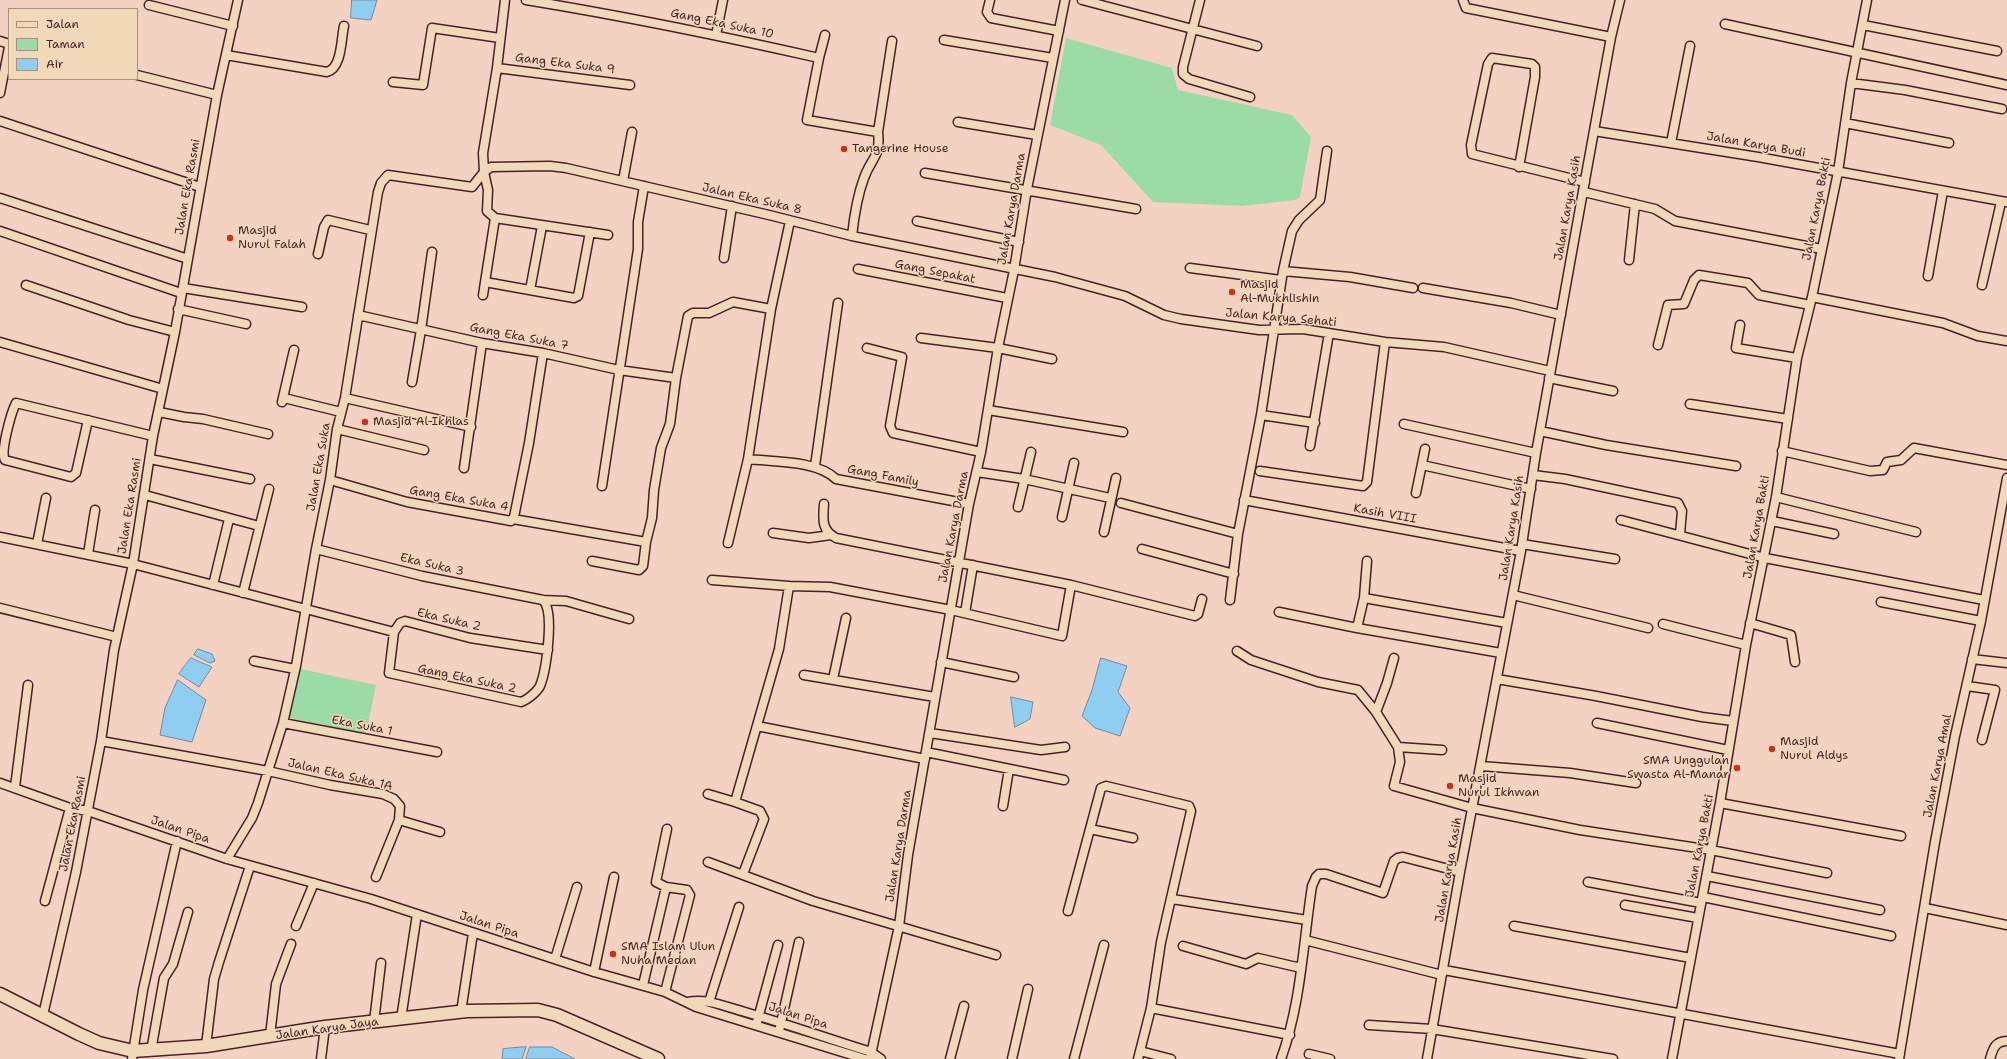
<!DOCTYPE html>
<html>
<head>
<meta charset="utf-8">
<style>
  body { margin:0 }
  #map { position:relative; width:2007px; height:1059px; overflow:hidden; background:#f3d2c2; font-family:"Shantell Sans",sans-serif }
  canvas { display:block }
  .legend { position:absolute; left:8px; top:8px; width:130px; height:72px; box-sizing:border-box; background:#f0d8b8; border:1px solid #ae8e80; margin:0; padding:5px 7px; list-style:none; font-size:12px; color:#4a1f2b }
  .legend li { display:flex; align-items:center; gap:8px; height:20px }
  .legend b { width:20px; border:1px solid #ae8e80 }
</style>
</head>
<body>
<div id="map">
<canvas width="2007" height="1059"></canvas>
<ul class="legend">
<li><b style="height:5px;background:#f0d8b8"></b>Jalan</li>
<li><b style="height:11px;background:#9bdca6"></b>Taman</li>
<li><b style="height:11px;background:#90cef1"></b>Air</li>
</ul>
</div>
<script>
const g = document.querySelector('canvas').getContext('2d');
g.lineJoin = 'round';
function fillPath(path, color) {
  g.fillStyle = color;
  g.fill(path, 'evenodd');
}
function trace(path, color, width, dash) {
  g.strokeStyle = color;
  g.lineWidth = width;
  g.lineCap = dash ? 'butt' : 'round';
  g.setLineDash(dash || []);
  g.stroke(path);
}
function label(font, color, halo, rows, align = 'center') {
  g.font = font + ' "Shantell Sans",sans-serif';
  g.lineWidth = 3;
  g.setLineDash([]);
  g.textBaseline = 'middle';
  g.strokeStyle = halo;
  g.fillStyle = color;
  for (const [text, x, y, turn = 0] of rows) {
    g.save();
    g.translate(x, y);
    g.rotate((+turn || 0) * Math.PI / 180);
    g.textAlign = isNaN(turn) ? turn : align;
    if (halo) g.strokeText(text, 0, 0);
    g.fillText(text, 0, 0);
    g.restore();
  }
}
fillPath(new Path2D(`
  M 1066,38 L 1172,68 L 1178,90 L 1292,115 L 1311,137 L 1300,197 L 1296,200 L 1242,206 L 1153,202 L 1101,145 L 1050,125 Z
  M 296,668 L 376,685 L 366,734 L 286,717 Z`), '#9bdca6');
const water = new Path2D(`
  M 352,0 L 377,0 L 371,20 L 351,18 Z
  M 198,649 L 212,654 L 215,661 L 210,663 L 194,655 Z
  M 191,658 L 212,667 L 199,687 L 179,674 Z
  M 1101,658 L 1127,666 L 1118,692 L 1130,708 L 1120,736 L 1095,728 L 1082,716 L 1092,690 Z
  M 178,680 L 206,700 L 192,742 L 160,735 L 165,708 Z
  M 1011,697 L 1033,702 L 1030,719 L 1015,727 Z
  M 526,1047 L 522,1059 L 502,1059 L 503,1049 Z
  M 530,1047 L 552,1047 L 575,1059 L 526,1059 Z`);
fillPath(water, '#90cef1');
trace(water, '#7488a2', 1);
const minor = new Path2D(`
  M 505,0 L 497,68 L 483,153 L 484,172 L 488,190 L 487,211 L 495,218 L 608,235
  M 526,0 C 624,16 722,36 819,58
  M 990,0 L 987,12 L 991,18 L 1059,31
  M 1082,0 L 1257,46
  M 1200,0 L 1183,67 L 1183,74 L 1189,79 L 1250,97
  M 1463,0 L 1466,8 L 1611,37
  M 149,5 L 233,26
  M 1725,24 L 2007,85
  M 1863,25 L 1997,51
  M 716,35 L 723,0
  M 825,35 L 819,58 L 807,120 L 878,132
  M 944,40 L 1053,58
  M 0,41 L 9,44
  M 226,55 L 327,72 C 342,68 341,39 344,26
  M 497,68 L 630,85
  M 137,75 L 217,95
  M 393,82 L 423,85 L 432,28 L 500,38
  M 1851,83 L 1905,90 L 2002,109
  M 0,93 L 9,47
  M 0,121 L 200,187
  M 958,122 L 1037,135
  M 1845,123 L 1949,143
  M 1594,131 L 1758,157 L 2007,202
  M 1671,143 L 1690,46
  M 1519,167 L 1535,77 L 1535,67 L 1532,64 L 1492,58 L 1488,64 L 1471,145 L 1472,154 L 1585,182
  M 925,173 L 1136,209
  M 623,181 L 632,132
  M 1584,192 L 1655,209 L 1675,221 L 1822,249
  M 0,198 L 188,259
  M 917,221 L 1019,242
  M 0,231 L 181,293
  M 852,236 C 854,217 857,197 864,178 C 871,158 881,157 878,132 L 892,41
  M 318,254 L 324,227 L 328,220 L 370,230
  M 724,258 L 732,206
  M 1629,260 L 1635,204
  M 1190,268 L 1281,280
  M 858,269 L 1007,298
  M 1283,271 L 1350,277 L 1413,288
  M 1928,276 L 1943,191
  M 485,282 L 574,298 L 578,296 L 590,232
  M 26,285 L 129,320 L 175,332
  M 1982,285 L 2001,202
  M 183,288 L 302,307
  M 1423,288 L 1511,303 L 1561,315
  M 530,290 L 542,226
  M 483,295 L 495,218
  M 1812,297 L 1943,323 L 1978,336 L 2007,341
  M 178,309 L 246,324
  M 358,315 L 482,343 L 543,353 L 619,370 L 676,378
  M 1740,325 L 1736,348 L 1797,358
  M 921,338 L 998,348 L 1052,359
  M 0,342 L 163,389
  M 1658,345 L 1668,305 L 1684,304 L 1694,280 L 1699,275 L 1748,283 L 1759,295 L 1810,305
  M 867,348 L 902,357 L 890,426 L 893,433 L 981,452
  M 1549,378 L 1613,391
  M 412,382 L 421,330 L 432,252
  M 284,398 L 341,412
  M 345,398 L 471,427
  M 282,402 L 294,350
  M 1690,404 L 1788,419
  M 988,410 L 1123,432
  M 159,412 L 184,417 L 203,419 L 268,434
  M 1261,415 L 1315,423
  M 88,420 L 76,473 L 71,477 L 5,460 C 0,452 11,413 16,403 L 153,436
  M 1404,424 L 1536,453
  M 337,429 L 424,450
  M 1540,431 L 1606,445 L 1736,466
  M 1310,446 L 1329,333
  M 1782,451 L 1870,471 L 1883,470 L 1887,462 L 1901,460 L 1914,448 L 2007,465
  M 150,459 L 250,479
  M 748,459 C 773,462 817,460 836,479 L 969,504
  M 1422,465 L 1531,489
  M 815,466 L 838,303
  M 464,468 L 482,343
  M 1260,471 L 1363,486 L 1367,482 L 1385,342
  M 977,472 L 1024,479 L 1110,498
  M 1533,475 L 1565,479 L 1678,503 L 1682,511 L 1680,534
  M 330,480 L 407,502 L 511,521 L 514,517 L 529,443 L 543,353
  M 602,486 L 638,249 L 638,222 L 644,186
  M 1416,493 L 1425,449
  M 145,495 L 259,526
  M 1776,497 L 1916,532
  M 1244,500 L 1521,551
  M 1121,503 L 1238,534
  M 824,504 C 823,519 821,530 836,538 L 1071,585 L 1195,616 L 1198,614 L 1202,599
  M 1018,507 L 1031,452
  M 1062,517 L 1074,463
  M 513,519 L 646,542 L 643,566 L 639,570 L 592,561
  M 1621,520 L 1765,558 L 1984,600
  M 1772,521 L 1834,534
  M 1104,532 L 1116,478
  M 773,533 L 809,538 L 831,535
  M 0,537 L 133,564 L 394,632 L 400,623 L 405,621 L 470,638 L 548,650
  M 646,542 L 652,518 L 654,490 L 661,448 L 670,424 L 676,378 L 688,316 L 693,313 L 709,313 L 733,302 L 771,309
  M 728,543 L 748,459 L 771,309 L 790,221
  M 37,544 L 46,498
  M 1522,544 L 1615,559
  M 316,549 L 422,576 L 543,600 L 566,601 L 629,619
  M 1142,549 L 1234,574
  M 88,554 L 95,510
  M 712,580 L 789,586 L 830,587 L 951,610 L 1062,636 L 1071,585
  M 213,585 L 229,519
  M 243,593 L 269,489
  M 1513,595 L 1648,628
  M 1364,598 L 1507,623
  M 1230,600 L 1238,534 L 1261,415 L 1283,271 L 1292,231 L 1299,220 L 1320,200 L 1327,151
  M 1881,602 L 1981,621
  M 0,608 L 117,637
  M 1279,612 L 1357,628 L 1501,653
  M 965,613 L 973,565
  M 1750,623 L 1791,635 L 1795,662
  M 1663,624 L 1746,645
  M 1357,628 L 1364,598 L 1367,561
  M 394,632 L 389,673 L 521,702 C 527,700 537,692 540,686 C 546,671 555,612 543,600
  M 1237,651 L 1251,660 L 1318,682 L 1358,690 L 1376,712 L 1398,747 L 1400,762 L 1394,786 L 1472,808 L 1580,830 L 1711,850 L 1827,873
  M 1972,659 L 2007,663
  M 254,661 L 295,669
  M 941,662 L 1014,677
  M 804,675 L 935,697
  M 833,679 L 846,618
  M 1497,679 L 1596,696 L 1702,717 L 1733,721
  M 1967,686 L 1995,690 L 1982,740
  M 1376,712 L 1387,683 L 1394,658
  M 283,723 L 437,752
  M 1597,723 L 1728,750
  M 757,726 L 925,759
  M 930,733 L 1041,750 L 1065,747
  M 101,741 L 268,771 L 330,785 L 383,794 L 394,799 L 400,806 L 399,820 L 376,877
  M 1398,747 L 1442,750
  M 926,752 L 1064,780
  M 1481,766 L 1570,773 L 1636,783
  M 0,783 L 70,808 L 88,811 L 227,859 L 371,899 L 594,972 L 665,992 L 696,1007 L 865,1059
  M 15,787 L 28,685
  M 708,794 L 735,802
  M 1720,803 L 1901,836
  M 1003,806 L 1009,769
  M 399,820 L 440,832
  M 1090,829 L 1133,838
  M 227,859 L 252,818 L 258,803 L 283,723 L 296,666 L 316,549 L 330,480 L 337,429 L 345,398 L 378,192 L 381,183 L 388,175 L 472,187 L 484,172 L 491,167 L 550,166 L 566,168 L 769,215 L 852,236 L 1055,277 L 1125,296 L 1164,315 L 1181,319 L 1259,330 L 1303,329 L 1385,342 L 1444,347 L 1550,371
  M 708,862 L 813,901 L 996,955
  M 743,874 L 764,819 L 760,811 L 735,802 L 779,649 L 789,586
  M 1707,876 L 1880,910
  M 1588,882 L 1701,903
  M 1703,897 L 1891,936
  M 1172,899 L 1307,920
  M 45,901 L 70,808
  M 1625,905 L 1698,918
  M 1925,908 L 2007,925
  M 1068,911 L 1101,788 L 1106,786 L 1189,806 L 1191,811 L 1161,942 L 1151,1008 L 1138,1059
  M 296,926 L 314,883
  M 1514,926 L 1691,958
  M 1305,940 L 1442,975
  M 1183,946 L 1246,964 L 1258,958 L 1301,968
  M 555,959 L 577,887
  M 1444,970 L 1900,1054
  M 594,972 L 614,877
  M 643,985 L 666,887
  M 665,992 L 690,895 L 687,890 L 666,887 L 656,882 L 667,829
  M 688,1002 C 707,998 726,1007 745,1012 C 787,1024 829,1039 871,1052 L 881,1059
  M 709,1002 L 739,907
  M 1151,1008 L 1290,1035
  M 461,1012 L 473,933
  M 43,1015 L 76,872 L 101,741 L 114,650 L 133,564 L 153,436 L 175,332 L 217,95 L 238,0
  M 401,1019 L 417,914
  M 374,1022 L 381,963
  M 757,1022 L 778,945
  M 1369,1025 L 1432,1029 L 1613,1059
  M 780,1027 L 799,942
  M 270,1036 L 276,984 L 291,944
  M 206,1046 L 214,979 L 219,962 L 250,866
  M 151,1051 L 164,978 L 173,964 L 188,912
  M 1140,1051 L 1171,1059
  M 1309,1054 L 1330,1059
  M 132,1059 L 143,990 L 177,841
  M 321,1059 L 325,1027
  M 870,1059 L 899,926 L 908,855 L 969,504 L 981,452 L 998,348 L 1014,270 L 1027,189 L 1065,0
  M 950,1059 L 964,1006
  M 1012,1059 L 1028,989
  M 1074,1059 L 1104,945
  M 1281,1059 C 1301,1004 1303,944 1312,886 L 1316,877 L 1319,874 L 1326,874 L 1383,893 L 1394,861 L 1398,858 L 1403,857 L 1460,872
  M 1427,1059 L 1460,872 L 1521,551 L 1536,453 L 1572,252 L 1611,37 L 1620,0
  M 1672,1059 L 1720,803 L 1746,645 L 1776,497 L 1797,358 L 1812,297 L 1838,172 L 1851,83 L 1867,0
  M 1899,1059 L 1935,842 L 1955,736 L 1981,621 L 2007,478
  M 1990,1059 C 1993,1049 1995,1041 2007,1041`);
const secondary = new Path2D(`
  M 0,994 L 79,1034 L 99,1043 L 133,1051 L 206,1046 L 325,1027 L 467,1011 L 538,1010 L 557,1015 L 658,1059`);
trace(minor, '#4a1f2b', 11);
trace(secondary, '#4a1f2b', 15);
trace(minor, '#f0d8b8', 8);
trace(secondary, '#f0d8b8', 12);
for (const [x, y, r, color] of [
  [844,149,4,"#c8321e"],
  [230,238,4,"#c8321e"],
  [1232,292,4,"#c8321e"],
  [365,422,4,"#c8321e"],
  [1772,749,4,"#c8321e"],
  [1737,768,4,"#c8321e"],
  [1450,786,4,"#c8321e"],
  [613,954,4,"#c8321e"]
]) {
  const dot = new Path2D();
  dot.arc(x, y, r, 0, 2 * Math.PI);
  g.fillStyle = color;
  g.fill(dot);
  trace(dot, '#f0d8b8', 1.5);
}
label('12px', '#4a1f2b', '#f0d8b8', [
  ["Gang Eka Suka 10",722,24,12],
  ["Gang Eka Suka 9",565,64,7],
  ["Jalan Karya Budi",1756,145,10],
  ["Jalan Eka Rasmi",188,187,-80],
  ["Jalan Eka Suka 8",752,199,13],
  ["Jalan Karya Kasih",1568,208,-80],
  ["Jalan Karya Darma",1012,209,-80],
  ["Jalan Karya Bakti",1817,209,-79],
  ["Gang Sepakat",935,272,11],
  ["Jalan Karya Sehati",1281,318,5],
  ["Gang Eka Suka 7",519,337,11],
  ["Jalan Eka Suka",319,467,-80],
  ["Gang Family",883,476,11],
  ["Gang Eka Suka 4",459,499,10],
  ["Jalan Eka Rasmi",130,506,-81],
  ["Kasih VIII",1385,514,10],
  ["Jalan Karya Darma",954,527,-79],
  ["Jalan Karya Bakti",1757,527,-80],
  ["Jalan Karya Kasih",1512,528,-81],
  ["Eka Suka 3",432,565,13],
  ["Eka Suka 2",449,620,13],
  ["Gang Eka Suka 2",467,679,12],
  ["Eka Suka 1",362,726,11],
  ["Jalan Karya Amal",1938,766,-79],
  ["Jalan Eka Suka 1A",340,775,13],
  ["Jalan Eka Rasmi",73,824,-79],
  ["Jalan Pipa",180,830,19],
  ["Jalan Karya Darma",899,846,-81],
  ["Jalan Karya Bakti",1700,846,-79],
  ["Jalan Karya Kasih",1449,870,-80],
  ["Jalan Pipa",489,925,18],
  ["Jalan Pipa",798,1016,18],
  ["Jalan Karya Jaya",327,1029,-8]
]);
label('12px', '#4a1f2b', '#f0d8b8', [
  ["Tangerine House",852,149],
  ["Masjid",238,231],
  ["Nurul Falah",238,245],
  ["Masjid",1240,285],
  ["Al-Mukhlishin",1240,299],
  ["Masjid Al-Ikhlas",373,422],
  ["Masjid",1780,742],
  ["Nurul Aldys",1780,756],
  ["SMA Unggulan",1729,761,"right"],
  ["Swasta Al-Manar",1729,775,"right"],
  ["Masjid",1458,779],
  ["Nurul Ikhwan",1458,793],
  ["SMA Islam Ulun",621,947],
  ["Nuha Medan",621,961]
], 'left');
</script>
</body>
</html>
